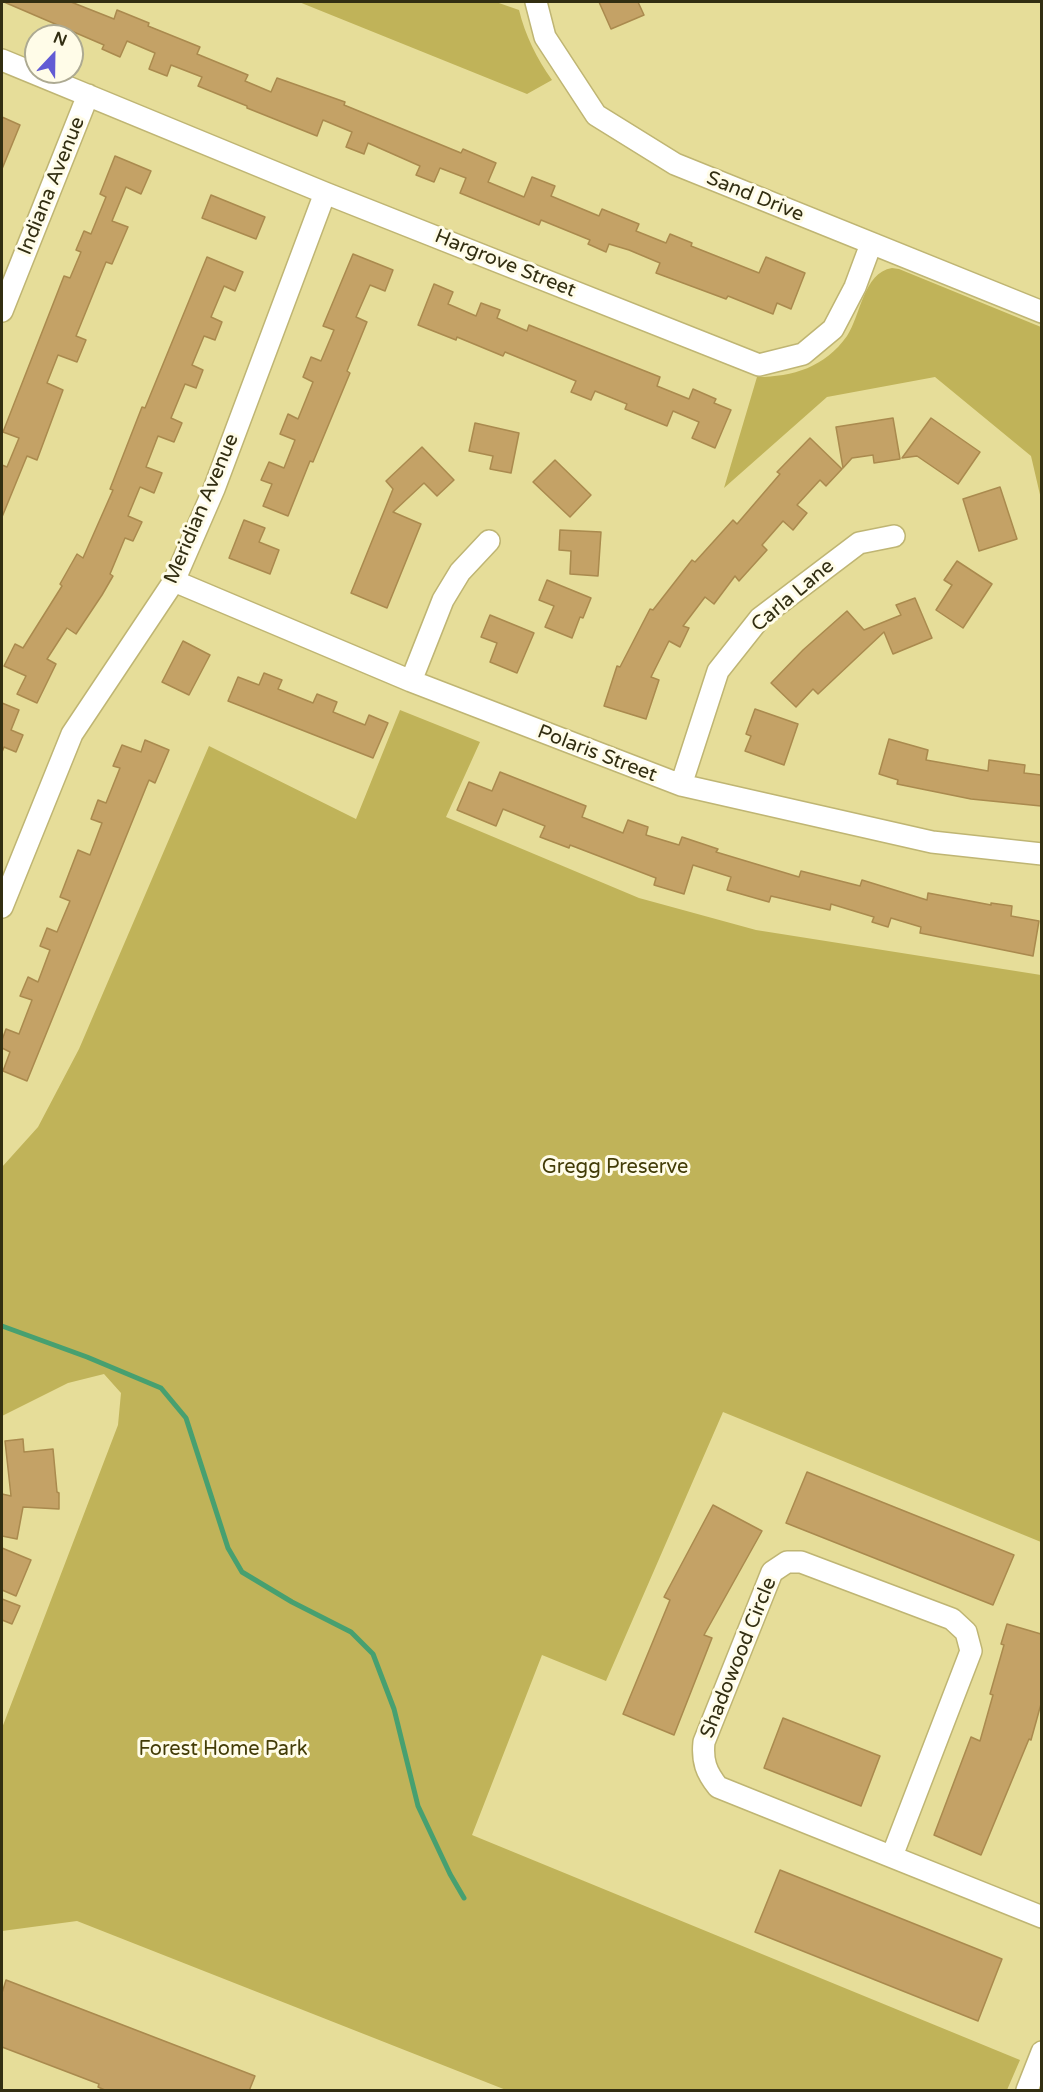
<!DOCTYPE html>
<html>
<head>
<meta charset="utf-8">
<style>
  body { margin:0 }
  #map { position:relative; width:1043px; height:2092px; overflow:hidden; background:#e6dd99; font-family:"Varela Round",sans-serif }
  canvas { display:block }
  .frame { position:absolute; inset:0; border:3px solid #322e12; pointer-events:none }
  .north { position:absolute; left:24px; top:24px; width:60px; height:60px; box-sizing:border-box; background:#fffce8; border:2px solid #adaa92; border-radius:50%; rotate:22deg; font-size:16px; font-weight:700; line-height:24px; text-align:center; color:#322e12 }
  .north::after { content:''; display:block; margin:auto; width:21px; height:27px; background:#625bd4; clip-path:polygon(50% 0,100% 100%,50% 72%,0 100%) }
</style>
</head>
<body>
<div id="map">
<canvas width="1043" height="2092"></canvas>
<div class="frame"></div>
<div class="north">N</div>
</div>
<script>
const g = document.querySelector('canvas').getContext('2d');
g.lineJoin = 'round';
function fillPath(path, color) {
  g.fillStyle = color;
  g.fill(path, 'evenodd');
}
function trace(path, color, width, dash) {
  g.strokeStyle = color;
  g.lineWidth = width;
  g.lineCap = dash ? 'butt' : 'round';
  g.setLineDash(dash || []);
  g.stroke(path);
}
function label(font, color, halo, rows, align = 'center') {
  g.font = font + ' "Varela Round",sans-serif';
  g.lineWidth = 6;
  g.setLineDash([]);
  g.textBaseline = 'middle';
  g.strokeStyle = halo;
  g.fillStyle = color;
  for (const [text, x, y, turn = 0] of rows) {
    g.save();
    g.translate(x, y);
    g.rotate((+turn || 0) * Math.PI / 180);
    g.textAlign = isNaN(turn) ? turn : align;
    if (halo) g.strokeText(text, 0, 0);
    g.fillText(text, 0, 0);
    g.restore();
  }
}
fillPath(new Path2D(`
  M 299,2 L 496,2 L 519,10 C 525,35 537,59 552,80 L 527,94 Z
  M 892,268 L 899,269 L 1041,327 L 1041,499 L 1031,456 L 935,377 L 827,397 L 724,488 L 757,377 C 793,377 825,367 847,336 C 861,315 863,273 892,268 Z
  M 400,710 L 480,742 L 446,817 L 639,898 L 756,930 L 1041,975 L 1041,1542 L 723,1412 L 606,1681 L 542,1655 L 472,1835 L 1020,2060 L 1007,2090 L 506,2090 L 77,1921 L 2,1931 L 2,1728 L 118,1425 L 121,1393 L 104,1374 L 68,1383 L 2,1416 L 2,1167 L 38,1127 L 79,1049 L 209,746 L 356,819 Z`), '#c0b359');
trace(new Path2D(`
  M 2,1326 L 87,1357 L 161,1388 L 186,1418 L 228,1548 L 242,1572 L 292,1602 L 351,1632 L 373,1654 L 394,1709 L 418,1806 L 450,1874 L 464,1898`), '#47a070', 5);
const building = new Path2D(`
  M 4,2 L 71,2 L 114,19 L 117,10 L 149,23 L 148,26 L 200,47 L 197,54 L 248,75 L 245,81 L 271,92 L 277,78 L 345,102 L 344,105 L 461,153 L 463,149 L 496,163 L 488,182 L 524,197 L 532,177 L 555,186 L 551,196 L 599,216 L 602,209 L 639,224 L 636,231 L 666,243 L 670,234 L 692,243 L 691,246 L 759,273 L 766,257 L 805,273 L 791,309 L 777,303 L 773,314 L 728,296 L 726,299 L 656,273 L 660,263 L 629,250 L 609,244 L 606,252 L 588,244 L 590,240 L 541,220 L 539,225 L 460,193 L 466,178 L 440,168 L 434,182 L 416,175 L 420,166 L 368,143 L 364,154 L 346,147 L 352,132 L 323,120 L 317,136 L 247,108 L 247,106 L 198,86 L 202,77 L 171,65 L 167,76 L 149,69 L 155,53 L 127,41 L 120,57 L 102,49 L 104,45 Z
  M 599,2 L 638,2 L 644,15 L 611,29 Z
  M 2,117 L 20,125 L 2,169 Z
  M 115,156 L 151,171 L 141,194 L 126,187 L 112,221 L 128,227 L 112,264 L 106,262 L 76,336 L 86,340 L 77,362 L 58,355 L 47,383 L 63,390 L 37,460 L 27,456 L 2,517 L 2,465 L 7,467 L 19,438 L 3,432 L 64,276 L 70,278 L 81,252 L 76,250 L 84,231 L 91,234 L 106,197 L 100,194 Z
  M 211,195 L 265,217 L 256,239 L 202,218 Z
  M 353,254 L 393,270 L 385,291 L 370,285 L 356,317 L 367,322 L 347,371 L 350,373 L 313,462 L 310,461 L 288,516 L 263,506 L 272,484 L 261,480 L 269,462 L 284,468 L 295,440 L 280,434 L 288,414 L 298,419 L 313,382 L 303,377 L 311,357 L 321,361 L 334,330 L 323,326 Z
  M 207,257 L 243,272 L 235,291 L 224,286 L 211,317 L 222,322 L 215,340 L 204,336 L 192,365 L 203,370 L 196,388 L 185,384 L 171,418 L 182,423 L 174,442 L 158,436 L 146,467 L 162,473 L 154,493 L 140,487 L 128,516 L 142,522 L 133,541 L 125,538 L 110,574 L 113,576 L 102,595 L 76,634 L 67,628 L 47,659 L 56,664 L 37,703 L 17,694 L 26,676 L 4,666 L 15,644 L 23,648 L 62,586 L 60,584 L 77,554 L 83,558 L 113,490 L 110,489 L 142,407 L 145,408 Z
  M 434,284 L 453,292 L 448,304 L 476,316 L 481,303 L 500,310 L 497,318 L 527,331 L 529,325 L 660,377 L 657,386 L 689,399 L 693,389 L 716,399 L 714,403 L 731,410 L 715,448 L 692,438 L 699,422 L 673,411 L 667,426 L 625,409 L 627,404 L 595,391 L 591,400 L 571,392 L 576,381 L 505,352 L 503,356 L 457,337 L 456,340 L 418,325 Z
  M 893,418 L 900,459 L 874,463 L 873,455 L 852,458 L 843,468 L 836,427 Z
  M 931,418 L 980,452 L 958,484 L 917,456 L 902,458 Z
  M 475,423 L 519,433 L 511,473 L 490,469 L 493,456 L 469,451 Z
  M 810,438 L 842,469 L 826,486 L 820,480 L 797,505 L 807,513 L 793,530 L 783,521 L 762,545 L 767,550 L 739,581 L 735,576 L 714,604 L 705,597 L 683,626 L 689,628 L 680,647 L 669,641 L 651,677 L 659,680 L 646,719 L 604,706 L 617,666 L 620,667 L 650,609 L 653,610 L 692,560 L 695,562 L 733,520 L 737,524 L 780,474 L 777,472 Z
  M 422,447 L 454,480 L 437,496 L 424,483 L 393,512 L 421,524 L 387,608 L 351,593 L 393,489 L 386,481 Z
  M 555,460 L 591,495 L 570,517 L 533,482 Z
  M 1000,487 L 1017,539 L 979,551 L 963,499 Z
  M 244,520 L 265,528 L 259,542 L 279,550 L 270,574 L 229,558 Z
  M 560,530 L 601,532 L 598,576 L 570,574 L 571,551 L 559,550 Z
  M 957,561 L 992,584 L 963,628 L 936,610 L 952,585 L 944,580 Z
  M 547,580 L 591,598 L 583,618 L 580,617 L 572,638 L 545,627 L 554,606 L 539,600 Z
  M 915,598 L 932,638 L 893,654 L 884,632 L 818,694 L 813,689 L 796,707 L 771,683 L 803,650 L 847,611 L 864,630 L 901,615 L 896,605 Z
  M 490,615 L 534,633 L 517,673 L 490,662 L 497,643 L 481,637 Z
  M 183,641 L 210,655 L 189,695 L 162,682 Z
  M 264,673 L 282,680 L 278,689 L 313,703 L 317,694 L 337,702 L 333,712 L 365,725 L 369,715 L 388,723 L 373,758 L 228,701 L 238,677 L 259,685 Z
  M 2,703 L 19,710 L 11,730 L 23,735 L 16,752 L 4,747 L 2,752 Z
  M 755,709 L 798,724 L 784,765 L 745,751 L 751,736 L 746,734 Z
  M 889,739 L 928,750 L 926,760 L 988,771 L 989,760 L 1025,765 L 1024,773 L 1041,775 L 1041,806 L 971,799 L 897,784 L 898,780 L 879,774 Z
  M 145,740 L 169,750 L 155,783 L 149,780 L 27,1081 L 3,1071 L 10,1052 L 2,1048 L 2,1040 L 6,1029 L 19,1034 L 32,1000 L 20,996 L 28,977 L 38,982 L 50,950 L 40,946 L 47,928 L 57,932 L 70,901 L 60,897 L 78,850 L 90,855 L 102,823 L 91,819 L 98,800 L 106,803 L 120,768 L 113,766 L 122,745 L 141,752 Z
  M 500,772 L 586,806 L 582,817 L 623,833 L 628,820 L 648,827 L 646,835 L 679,845 L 682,837 L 718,849 L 716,852 L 799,877 L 801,871 L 860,886 L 862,880 L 927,900 L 928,893 L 991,905 L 991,903 L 1012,906 L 1011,916 L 1039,921 L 1033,956 L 920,933 L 921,927 L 891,918 L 888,927 L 872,922 L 874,917 L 831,904 L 830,910 L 771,896 L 769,902 L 727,890 L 731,877 L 693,865 L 684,894 L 654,885 L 656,878 L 570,845 L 569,848 L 540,837 L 545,826 L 503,809 L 496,826 L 457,810 L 469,782 L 492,791 Z
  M 23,1439 L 24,1452 L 53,1449 L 57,1492 L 59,1493 L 59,1509 L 23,1507 L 17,1539 L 2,1536 L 2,1494 L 11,1496 L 5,1441 Z
  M 807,1472 L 1014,1555 L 993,1605 L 786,1523 Z
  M 713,1505 L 762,1531 L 704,1635 L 712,1638 L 674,1735 L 623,1714 L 670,1600 L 664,1597 Z
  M 2,1548 L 31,1560 L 16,1596 L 2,1590 Z
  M 2,1599 L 20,1606 L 12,1624 L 2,1620 Z
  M 1007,1624 L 1041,1634 L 1041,1704 L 1031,1740 L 1029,1739 L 981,1855 L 934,1835 L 971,1737 L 980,1741 L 993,1695 L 990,1694 L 1004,1645 L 1001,1644 Z
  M 783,1718 L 880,1756 L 861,1806 L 764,1768 Z
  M 780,1870 L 1002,1959 L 978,2021 L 755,1932 Z
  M 6,1980 L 255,2076 L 249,2091 L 107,2091 L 98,2087 L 99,2084 L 2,2047 L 2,1993 Z`);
fillPath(building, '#c4a266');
trace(building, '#aa8a4e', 1.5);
const minor = new Path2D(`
  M 536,2 L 545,37 L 596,115 L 675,164 L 1042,312
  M 2,60 L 325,193 L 759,365 L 803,354 L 833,329 L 855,287 L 871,244
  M 2,311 L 88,95
  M 174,581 L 411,681 L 681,785 L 932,842 L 1042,854
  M 411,681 L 443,600 L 460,572 L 489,541
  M 681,785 L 718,671 L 760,618 L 859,543 L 894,536
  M 2,907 L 72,734 L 174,581 L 214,489 L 325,193
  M 892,1856 L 971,1651 L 966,1632 L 952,1619 L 801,1562 L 787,1562 L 772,1572 L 704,1742 C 702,1761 706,1772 718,1787 L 1042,1917
  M 1027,2090 L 1042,2052`);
trace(minor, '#bfb573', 24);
trace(minor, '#fff', 21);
label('20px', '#322e12', '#fffce8', [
  ["Indiana Avenue",52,186,-68],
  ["Sand Drive",755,197,22],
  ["Hargrove Street",505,264,22],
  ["Meridian Avenue",202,509,-67],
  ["Carla Lane",793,596,-40],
  ["Polaris Street",597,754,21],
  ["Shadowood Circle",739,1658,-68]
]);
label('20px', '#433c07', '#fffce8', [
  ["Gregg Preserve",615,1168],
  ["Forest Home Park",223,1750]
]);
</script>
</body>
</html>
